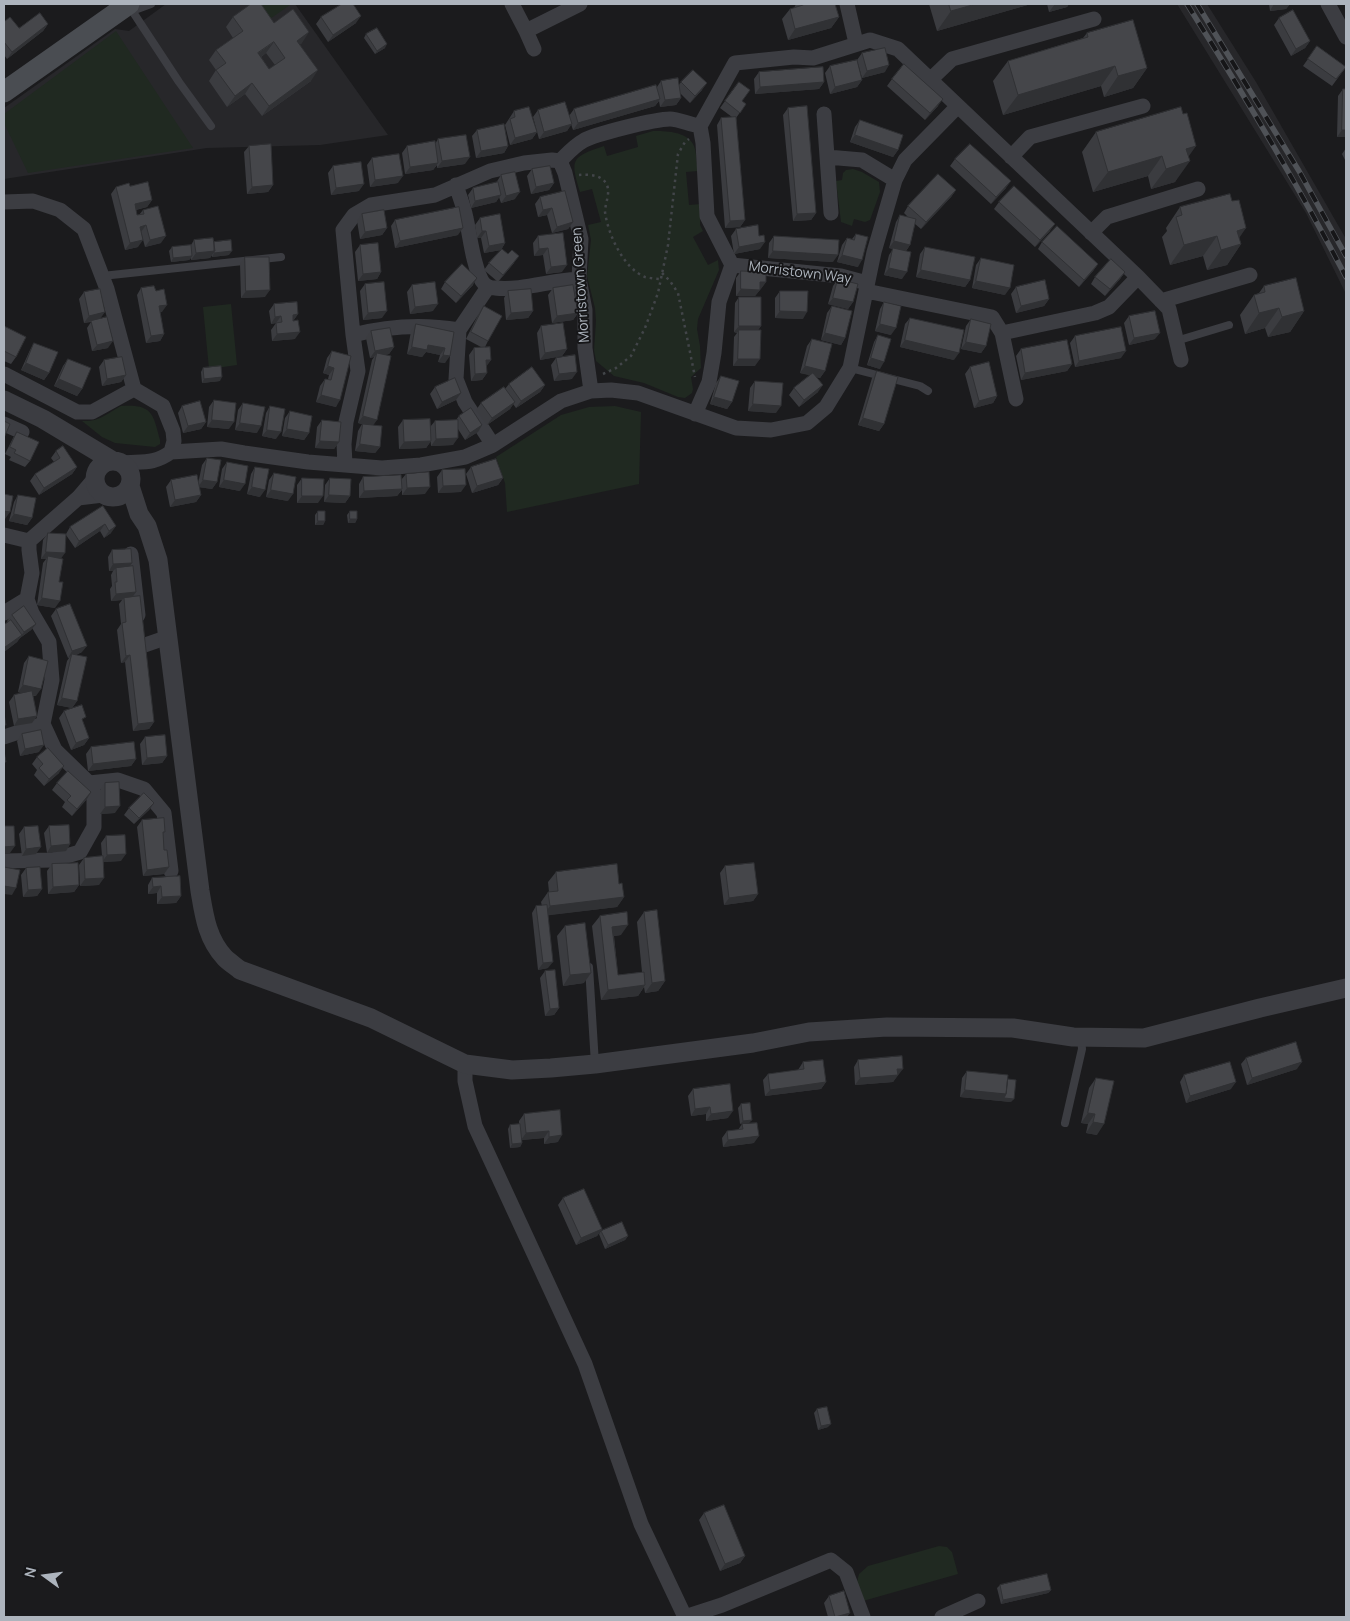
<!DOCTYPE html>
<html>
<head>
<meta charset="utf-8">
<style>
  body { margin:0 }
  #map { position:relative; width:1350px; height:1621px; overflow:hidden; background:#1b1b1d; font-family:Manrope,sans-serif }
  canvas { display:block }
  .frame { position:absolute; inset:0; border:5px solid #adb4bd; pointer-events:none }
  .north { position:absolute; left:20px; top:1551px; width:50px; height:50px; -webkit-text-stroke:4px #161618; paint-order:stroke; rotate:284deg; font-size:14px; font-weight:700; line-height:20px; text-align:center; color:#adb4bd }
  .north::after { content:''; display:block; margin:auto; width:18px; height:22px; background:#adb4bd; clip-path:polygon(50% 0,100% 100%,50% 72%,0 100%) }
</style>
</head>
<body>
<div id="map">
<canvas width="1350" height="1621"></canvas>
<div class="frame"></div>
<div class="north">N</div>
</div>
<script>
const g = document.querySelector('canvas').getContext('2d');
g.lineJoin = 'round';
function fillPath(path, color) {
  g.fillStyle = color;
  g.fill(path, 'evenodd');
}
function trace(path, color, width, dash) {
  g.strokeStyle = color;
  g.lineWidth = width;
  g.lineCap = dash ? 'butt' : 'round';
  g.setLineDash(dash || []);
  g.stroke(path);
}
function label(font, color, halo, rows, align = 'center') {
  g.font = font + ' Manrope,sans-serif';
  g.lineWidth = 4;
  g.setLineDash([]);
  g.textBaseline = 'middle';
  g.strokeStyle = halo;
  g.fillStyle = color;
  for (const [text, x, y, turn = 0] of rows) {
    g.save();
    g.translate(x, y);
    g.rotate((+turn || 0) * Math.PI / 180);
    g.textAlign = isNaN(turn) ? turn : align;
    if (halo) g.strokeText(text, 0, 0);
    g.fillText(text, 0, 0);
    g.restore();
  }
}
fillPath(new Path2D(`
  M 166,4 L 295,4 L 388,135 L 320,145 L 207,148 L 4,179 L 4,108 L 115,29 L 129,31 Z
  M 1177,4 L 1207,4 L 1256,82 L 1346,239 L 1346,294 L 1306,213 Z`), '#27272a');
fillPath(new Path2D(`
  M 255,4 L 289,4 L 290,5 L 267,21 Z
  M 116,31 L 193,148 L 28,173 L 4,123 L 4,114 Z
  M 653,131 C 664,131 686,131 693,144 C 697,151 696,163 698,171 L 686,172 L 689,205 L 701,204 L 700,225 L 703,231 L 693,237 L 708,265 L 718,260 L 719,270 L 698,319 L 697,329 L 700,346 L 701,368 L 691,377 L 693,389 L 692,393 L 685,398 L 678,397 L 644,383 L 614,376 L 596,361 L 594,350 L 596,321 L 595,308 L 587,276 L 591,240 L 588,225 L 601,222 L 592,189 L 580,192 C 570,159 571,157 604,146 L 607,156 L 638,147 L 636,136 Z
  M 853,169 L 862,172 L 879,182 L 880,192 L 870,220 L 865,222 L 854,219 L 852,226 L 841,222 L 836,181 L 842,180 L 843,173 L 846,170 Z
  M 231,304 L 237,365 L 209,369 L 203,307 Z
  M 121,406 C 153,404 153,414 160,440 L 160,444 L 155,447 L 115,443 L 102,437 L 82,421 C 100,422 106,414 121,406 Z
  M 615,406 L 641,412 L 639,484 L 507,512 L 505,483 L 496,457 L 561,415 L 589,407 Z
  M 939,1546 L 947,1547 L 952,1552 L 958,1574 L 863,1601 L 857,1582 L 859,1574 L 868,1566 Z`), '#202921');
trace(new Path2D(`
  M 579,175 C 590,174 606,175 608,189 C 609,196 605,205 605,212 C 608,234 623,268 645,277 C 650,278 656,279 661,279
  M 662,273 L 670,281 L 678,293 L 695,377
  M 603,374 L 616,368 L 631,356 L 645,328 L 658,293 L 668,245 L 678,154 L 685,142 L 689,139`), '#424549', 2.5, [2.5, 4]);
trace(new Path2D(`
  M 129,6 L 179,82 L 211,126
  M 132,11 L 151,4
  M 102,276 L 281,257
  M 1176,341 L 1229,325
  M 850,368 L 920,386 L 928,391
  M 589,967 L 595,1064
  M 1065,1123 L 1082,1049 L 1081,1037`), '#3c3d42', 8);
trace(new Path2D(`
  M 512,4 L 526,31 L 534,49
  M 847,4 L 856,43
  M 1328,4 L 1346,37
  M 526,31 L 580,4
  M 930,80 L 952,59 L 1094,19
  M 824,114 L 831,213
  M 700,126 L 735,63 L 794,57 L 813,58 L 870,40 L 898,49 L 1138,277 L 1169,309 L 1181,360
  M 1011,157 L 1030,137 L 1143,106
  M 560,161 L 565,173 L 581,239 L 579,279 L 585,310 L 585,348 L 591,391
  M 560,161 C 567,154 574,146 583,141 C 594,134 656,119 670,119 C 679,119 690,125 700,126
  M 895,180 L 905,160 L 957,107
  M 456,185 C 459,195 464,207 466,218 C 470,235 473,266 482,281 C 485,286 490,288 495,288 C 521,291 552,280 579,279
  M 4,202 L 33,201 L 60,210 L 84,229 L 107,289 L 134,389 L 163,406 L 173,431 L 174,441 L 171,452 C 153,465 142,461 121,463
  M 1091,233 L 1107,217 L 1198,189
  M 732,265 L 841,276 L 867,283
  M 866,291 L 992,317 L 1002,333 L 1016,399
  M 1161,301 L 1250,275
  M 459,330 L 488,287
  M 1002,333 L 1095,313 L 1109,307 L 1138,277
  M 353,335 L 343,230 L 354,215 L 371,205 L 435,195 L 490,171 L 524,163 L 552,160 L 560,161
  M 4,374 L 77,412 L 92,412 L 134,389
  M 695,414 L 709,382 L 714,353 L 719,302 L 732,265 L 707,216 L 703,143 L 700,126
  M 4,424 L 22,432
  M 171,452 L 221,449 L 244,453 L 308,462 L 382,468 L 421,465 L 465,457 L 493,445 L 561,401 L 591,391 L 611,390 L 638,393 L 736,428 L 771,430 L 807,423 L 826,407 L 850,368 L 874,252 L 895,180 L 862,160 L 827,157
  M 345,464 L 344,444 L 346,422 L 358,371 L 353,335 C 388,326 424,324 459,330 L 456,379 L 465,402 L 493,445
  M 78,498 L 103,495
  M 4,535 L 29,541
  M 131,554 L 138,615
  M 4,613 L 27,599
  M 142,646 L 168,637
  M 4,737 L 43,724
  M 89,783 L 118,780 L 144,789 L 164,813 L 171,871
  M 4,861 L 53,860 L 80,852 L 94,827 L 94,794 L 89,783 L 55,750 L 43,724 L 52,680 L 49,642 L 32,613 L 27,599 L 32,573 L 29,550 L 29,541 L 78,498 L 95,478
  M 465,1064 L 465,1081 L 475,1126 L 585,1364 L 641,1524 L 685,1617
  M 685,1617 L 722,1605 L 831,1560 L 846,1572 L 863,1617
  M 942,1617 L 978,1601`), '#3c3d42', 15);
trace(new Path2D(`
  M 4,400 L 43,419 L 113,461
  M95 479a18 18 0 1 1 36 0a18 18 0 1 1-36 0Z
  M 130,486 L 139,514 L 147,526 L 158,560 L 200,891 C 204,915 207,939 225,958 C 229,962 235,966 240,970 L 371,1018 L 465,1064 L 512,1070 L 551,1068 L 595,1064 L 753,1043 L 809,1032 L 887,1027 L 1013,1028 L 1073,1037 L 1144,1038 L 1260,1008 L 1346,988`), '#3c3d42', 19);
trace(new Path2D(`
  M 4,92 L 129,4`), '#4a4d52', 21);
const rail = new Path2D(`
  M 1187,4 C 1243,93 1297,183 1346,277
  M 1197,4 L 1299,171 L 1346,256`);
trace(rail, '#4f5257', 5.5);
trace(rail, '#161618', 4, [11]);
fillPath(new Path2D(`
  M 796,4 L 835,4 L 839,17 L 831,28 L 788,40 L 782,19 L 790,9 L 794,8 Z
  M 929,4 L 1031,4 L 937,31 Z
  M 1047,4 L 1069,4 L 1067,7 L 1049,12 Z
  M 1269,4 L 1290,4 L 1286,9 L 1270,11 Z
  M 233,17 L 274,23 L 302,43 L 300,44 L 311,81 L 262,116 L 245,94 L 227,107 L 209,81 L 216,70 L 209,60 L 216,50 L 233,38 L 226,27 ZM 266,53 L 275,65 L 269,69 L 261,57 Z
  M 321,17 L 356,23 L 328,42 L 316,24 Z
  M 1279,18 L 1310,41 L 1305,48 L 1291,56 L 1274,25 Z
  M 4,20 L 19,28 L 48,24 L 43,31 L 7,59 L 4,55 Z
  M 1087,33 L 1147,68 L 1133,88 L 1104,97 L 1101,86 L 1003,115 L 993,81 L 1008,61 L 1083,38 Z
  M 366,34 L 385,48 L 375,54 L 364,38 Z
  M 1317,46 L 1346,67 L 1332,86 L 1303,66 Z
  M 862,53 L 885,72 L 862,78 L 857,60 Z
  M 830,66 L 862,80 L 857,87 L 830,94 L 825,73 Z
  M 759,72 L 824,82 L 819,89 L 755,94 L 754,79 Z
  M 892,79 L 938,106 L 925,120 L 887,86 Z
  M 661,81 L 679,85 L 681,82 L 702,90 L 690,103 L 680,93 L 681,98 L 676,105 L 660,107 L 659,101 L 655,106 L 573,130 L 571,124 L 567,131 L 539,139 L 533,117 L 538,110 L 569,116 L 574,109 L 657,87 Z
  M 1343,89 L 1346,137 L 1337,137 L 1338,96 Z
  M 725,101 L 742,101 L 746,104 L 736,118 L 745,220 L 740,227 L 725,228 L 717,125 L 721,118 L 732,117 L 720,108 Z
  M 788,108 L 816,213 L 811,220 L 793,221 L 783,115 Z
  M 514,111 L 537,132 L 532,139 L 510,145 L 505,125 Z
  M 860,120 L 898,150 L 893,157 L 850,142 L 855,127 Z
  M 477,130 L 508,146 L 504,153 L 476,158 L 472,136 Z
  M 1096,132 L 1188,157 L 1175,182 L 1151,189 L 1148,176 L 1093,192 L 1082,152 Z
  M 438,139 L 465,164 L 437,168 L 437,165 L 433,170 L 405,174 L 402,153 L 407,146 L 435,144 Z
  M 249,146 L 273,185 L 268,192 L 247,194 L 244,152 Z
  M 1346,148 L 1346,162 L 1342,154 Z
  M 372,158 L 398,183 L 370,187 L 367,165 Z
  M 955,159 L 1006,188 L 991,204 L 950,166 Z
  M 333,166 L 359,191 L 331,195 L 328,173 Z
  M 532,169 L 554,183 L 549,190 L 531,194 L 527,176 Z
  M 501,175 L 515,199 L 501,203 L 499,197 L 496,202 L 471,208 L 468,195 L 473,188 L 496,183 Z
  M 130,186 L 152,200 L 147,207 L 136,210 L 137,215 L 139,215 L 143,210 L 161,243 L 145,247 L 141,232 L 138,247 L 125,250 L 111,194 L 116,187 Z
  M 956,190 L 951,197 L 921,229 L 915,224 L 910,245 L 906,251 L 902,279 L 884,275 L 889,255 L 893,249 L 889,248 L 896,222 L 900,215 L 908,217 L 904,213 L 908,206 Z
  M 540,197 L 573,222 L 568,229 L 552,233 L 547,215 L 538,217 L 535,204 Z
  M 999,202 L 1050,231 L 1035,247 L 994,209 Z
  M 1180,207 L 1241,244 L 1227,265 L 1207,270 L 1203,256 L 1170,265 L 1162,237 L 1167,231 L 1166,228 Z
  M 362,214 L 387,228 L 382,235 L 360,239 L 357,221 Z
  M 480,218 L 505,243 L 501,250 L 484,253 L 481,238 L 477,238 L 475,225 Z
  M 395,220 L 458,235 L 395,248 L 391,226 Z
  M 736,229 L 759,236 L 760,249 L 734,254 L 731,236 Z
  M 563,233 L 562,272 L 546,274 L 543,255 L 534,256 L 533,243 L 538,236 Z
  M 856,234 L 858,267 L 837,262 L 842,245 L 847,238 L 852,239 Z
  M 774,236 L 833,262 L 768,258 L 769,243 Z
  M 194,240 L 214,242 L 229,255 L 212,257 L 212,255 L 210,258 L 191,260 L 191,258 L 189,260 L 171,262 L 169,251 L 172,247 L 191,245 Z
  M 1042,242 L 1098,264 L 1093,271 L 1079,287 L 1038,249 Z
  M 360,245 L 381,272 L 377,279 L 358,281 L 355,252 Z
  M 925,247 L 970,280 L 965,287 L 916,277 L 920,254 Z
  M 508,254 L 514,263 L 498,282 L 484,270 L 489,263 Z
  M 245,257 L 265,297 L 241,298 L 240,264 Z
  M 981,258 L 1005,295 L 972,288 L 976,265 Z
  M 741,271 L 766,282 L 755,296 L 736,296 L 736,278 Z
  M 1125,272 L 1120,279 L 1105,296 L 1091,284 L 1095,277 Z
  M 838,279 L 853,302 L 848,309 L 828,304 L 833,286 Z
  M 445,282 L 473,285 L 456,303 L 441,289 Z
  M 365,284 L 382,318 L 363,320 L 360,291 Z
  M 412,285 L 433,311 L 410,314 L 407,292 Z
  M 1264,286 L 1304,311 L 1290,332 L 1268,337 L 1265,328 L 1245,334 L 1240,315 L 1254,295 L 1259,293 Z
  M 1016,287 L 1049,299 L 1044,306 L 1016,313 L 1011,294 Z
  M 141,288 L 162,312 L 160,312 L 164,334 L 160,341 L 146,343 L 137,295 Z
  M 553,288 L 578,313 L 573,320 L 552,323 L 548,295 Z
  M 508,291 L 533,311 L 528,318 L 506,320 L 504,298 Z
  M 780,291 L 803,319 L 775,318 L 775,298 Z
  M 84,292 L 101,319 L 108,348 L 92,351 L 87,328 L 91,322 L 84,323 L 79,299 Z
  M 739,297 L 761,326 L 758,330 L 755,366 L 733,366 L 734,337 L 737,333 L 734,332 L 735,303 Z
  M 884,302 L 891,335 L 875,331 L 880,309 Z
  M 274,304 L 298,314 L 293,321 L 295,339 L 272,341 L 271,330 L 276,323 L 271,324 L 269,311 Z
  M 484,306 L 488,341 L 485,347 L 491,360 L 486,366 L 487,373 L 482,380 L 471,381 L 469,355 L 474,348 L 481,347 L 466,339 L 479,313 Z
  M 832,306 L 845,338 L 841,345 L 821,340 L 827,313 Z
  M 1129,316 L 1155,339 L 1129,345 L 1124,323 Z
  M 910,318 L 954,360 L 900,347 L 905,324 Z
  M 971,319 L 986,346 L 981,353 L 961,349 L 966,326 Z
  M 416,324 L 454,332 L 445,363 L 438,362 L 440,355 L 426,352 L 422,357 L 407,354 L 411,331 Z
  M 4,326 L 16,357 L 11,364 L 4,361 Z
  M 541,326 L 567,349 L 562,356 L 540,360 L 537,333 Z
  M 371,331 L 394,347 L 389,354 L 385,355 L 373,425 L 380,447 L 375,453 L 355,451 L 358,431 L 362,424 L 358,423 L 372,360 L 374,357 L 370,358 L 366,338 Z
  M 878,335 L 880,369 L 867,365 L 874,342 Z
  M 1075,336 L 1121,358 L 1075,367 L 1070,343 Z
  M 812,339 L 825,371 L 820,378 L 816,377 L 818,392 L 799,407 L 789,395 L 794,388 L 811,375 L 800,373 L 807,346 Z
  M 34,343 L 49,373 L 44,380 L 21,370 L 30,350 Z
  M 1021,349 L 1072,364 L 1067,371 L 1021,380 L 1016,356 Z
  M 332,351 L 351,356 L 336,407 L 316,402 L 320,386 L 325,379 L 328,379 L 329,375 L 323,373 L 327,358 Z
  M 556,358 L 572,379 L 554,381 L 551,365 Z
  M 68,359 L 82,389 L 77,396 L 54,386 L 63,366 Z
  M 104,360 L 126,375 L 121,382 L 102,386 L 99,367 Z
  M 970,367 L 997,396 L 993,403 L 974,408 L 965,374 Z
  M 203,368 L 220,381 L 202,383 L 201,372 Z
  M 877,371 L 884,424 L 879,431 L 858,425 L 872,378 Z
  M 721,376 L 732,402 L 727,409 L 710,404 L 716,383 Z
  M 755,381 L 776,413 L 748,411 L 750,388 Z
  M 509,384 L 545,385 L 540,392 L 516,408 L 513,404 L 510,409 L 487,425 L 476,410 L 481,403 L 505,389 Z
  M 435,387 L 456,400 L 437,409 L 430,394 Z
  M 214,400 L 229,429 L 207,427 L 209,407 Z
  M 243,403 L 257,433 L 235,430 L 238,410 Z
  M 182,406 L 206,422 L 201,429 L 183,433 L 178,413 Z
  M 270,406 L 276,439 L 262,436 L 266,413 Z
  M 290,411 L 309,433 L 304,440 L 282,436 L 285,418 Z
  M 459,416 L 482,425 L 478,432 L 465,440 L 458,429 L 453,445 L 431,446 L 430,434 L 431,441 L 426,448 L 399,449 L 398,427 L 403,420 L 430,427 L 435,421 L 456,420 Z
  M 322,420 L 339,442 L 334,449 L 315,448 L 317,427 Z
  M 17,432 L 30,461 L 25,467 L 9,460 L 11,457 L 5,454 L 13,438 Z
  M 56,451 L 77,467 L 72,474 L 39,495 L 30,481 L 35,474 L 54,462 L 51,458 Z
  M 207,458 L 217,482 L 212,489 L 199,487 L 201,495 L 196,502 L 170,507 L 166,487 L 171,480 L 198,484 L 202,465 Z
  M 227,462 L 240,491 L 219,487 L 222,469 Z
  M 255,467 L 260,497 L 247,494 L 251,474 Z
  M 471,467 L 503,478 L 498,485 L 472,493 L 466,474 Z
  M 442,470 L 461,492 L 438,493 L 437,477 Z
  M 274,473 L 288,501 L 266,497 L 269,480 Z
  M 406,474 L 425,494 L 402,495 L 402,490 L 397,496 L 359,498 L 359,484 L 363,477 L 401,480 Z
  M 302,478 L 318,503 L 297,503 L 297,485 Z
  M 330,478 L 350,496 L 345,503 L 324,502 L 325,485 Z
  M 18,495 L 32,518 L 27,525 L 9,521 L 14,502 Z
  M 103,506 L 111,533 L 104,538 L 100,531 L 75,548 L 66,535 L 61,558 L 55,608 L 37,605 L 43,563 L 46,559 L 41,559 L 43,540 L 48,533 L 66,534 L 70,527 Z
  M 318,511 L 325,521 L 323,525 L 315,525 L 315,515 Z
  M 350,511 L 357,519 L 355,523 L 348,523 L 347,515 Z
  M 112,550 L 130,566 L 136,592 L 133,597 L 154,722 L 149,729 L 133,731 L 125,662 L 121,663 L 117,630 L 121,624 L 119,604 L 122,600 L 111,601 L 110,589 L 112,586 L 111,575 L 113,571 L 109,571 L 108,557 Z
  M 56,609 L 82,652 L 76,655 L 77,701 L 72,708 L 57,705 L 67,661 L 69,658 L 68,658 L 51,616 Z
  M 12,615 L 36,624 L 31,630 L 20,638 L 17,642 L 4,652 L 4,625 L 8,623 L 7,621 Z
  M 29,656 L 36,696 L 33,696 L 37,716 L 32,723 L 14,726 L 9,702 L 14,695 L 22,693 L 18,692 L 24,663 Z
  M 64,711 L 89,738 L 84,745 L 71,750 L 59,718 Z
  M 22,734 L 39,752 L 20,756 L 17,741 Z
  M 145,737 L 167,756 L 162,763 L 142,765 L 140,744 Z
  M 91,747 L 136,759 L 131,766 L 88,771 L 86,754 Z
  M 37,757 L 59,773 L 44,786 L 34,775 L 37,770 L 32,764 Z
  M 57,783 L 87,799 L 72,816 L 62,807 L 65,802 L 52,790 Z
  M 105,783 L 115,813 L 100,814 L 100,790 Z
  M 154,803 L 149,810 L 134,824 L 124,815 L 129,808 Z
  M 142,820 L 163,835 L 164,850 L 169,867 L 164,874 L 143,876 L 137,827 Z
  M 49,826 L 70,844 L 66,851 L 47,853 L 44,833 Z
  M 24,827 L 36,854 L 22,856 L 19,834 Z
  M 106,836 L 121,861 L 103,862 L 99,885 L 80,886 L 79,865 L 84,858 L 102,856 L 101,843 Z
  M 52,864 L 79,885 L 74,892 L 48,894 L 47,871 Z
  M 725,866 L 758,894 L 753,901 L 724,905 L 720,873 Z
  M 26,868 L 42,889 L 37,896 L 23,897 L 21,875 Z
  M 556,872 L 619,884 L 624,897 L 617,907 L 548,915 L 548,968 L 538,970 L 532,913 L 536,906 L 542,906 L 541,902 L 548,892 L 549,892 L 548,882 Z
  M 152,878 L 181,896 L 176,903 L 157,904 L 157,893 L 148,894 L 148,885 Z
  M 644,912 L 665,981 L 658,991 L 645,993 L 644,987 L 638,996 L 601,1000 L 592,926 L 600,916 L 621,935 L 614,936 L 618,975 L 642,972 L 637,922 Z
  M 565,926 L 584,983 L 563,986 L 557,936 Z
  M 545,971 L 559,1008 L 554,1015 L 545,1016 L 540,978 Z
  M 1246,1058 L 1297,1069 L 1247,1085 L 1241,1064 Z
  M 858,1060 L 898,1075 L 897,1076 L 893,1082 L 855,1085 L 854,1067 Z
  M 803,1062 L 826,1082 L 821,1089 L 765,1096 L 763,1080 L 768,1074 L 798,1070 Z
  M 967,1071 L 1011,1102 L 960,1097 L 962,1078 Z
  M 1184,1075 L 1231,1089 L 1186,1103 L 1180,1082 Z
  M 1096,1078 L 1097,1135 L 1086,1133 L 1088,1124 L 1081,1123 L 1089,1088 Z
  M 693,1089 L 728,1118 L 706,1121 L 706,1114 L 691,1116 L 688,1096 Z
  M 741,1104 L 752,1120 L 740,1124 L 738,1108 Z
  M 560,1110 L 558,1142 L 544,1144 L 544,1138 L 522,1140 L 522,1143 L 520,1147 L 510,1148 L 508,1129 L 510,1125 L 519,1124 L 519,1121 L 524,1114 Z
  M 742,1124 L 754,1143 L 723,1147 L 722,1138 L 727,1131 L 738,1130 Z
  M 563,1198 L 602,1229 L 597,1236 L 576,1245 L 558,1205 Z
  M 601,1231 L 628,1236 L 625,1240 L 605,1249 L 599,1234 Z
  M 817,1409 L 828,1427 L 818,1430 L 814,1413 Z
  M 704,1513 L 745,1556 L 740,1563 L 720,1571 L 699,1520 Z
  M 1000,1585 L 1051,1590 L 1048,1593 L 1001,1604 L 997,1588 Z
  M 829,1596 L 847,1617 L 828,1617 L 824,1603 Z`), '#3b3c40');
fillPath(new Path2D(`
  M 976,4 L 1031,4 L 937,31 L 951,11 Z
  M 1055,4 L 1069,4 L 1067,7 L 1049,12 Z
  M 1274,4 L 1290,4 L 1286,9 L 1270,11 Z
  M 361,16 L 356,23 L 328,42 L 333,35 Z
  M 839,17 L 831,28 L 788,40 L 795,29 Z
  M 48,24 L 43,31 L 7,59 L 12,52 Z
  M 309,32 L 302,43 L 290,51 L 297,41 Z
  M 1310,41 L 1305,48 L 1291,56 L 1296,49 Z
  M 274,42 L 266,53 L 251,64 L 258,53 Z
  M 387,44 L 385,48 L 375,54 L 377,51 Z
  M 889,65 L 885,72 L 862,78 L 867,71 Z
  M 1115,66 L 1101,86 L 1003,115 L 1018,95 Z
  M 1147,68 L 1133,88 L 1104,97 L 1118,76 Z
  M 318,70 L 311,81 L 262,116 L 269,106 Z
  M 862,80 L 857,87 L 830,94 L 835,87 Z
  M 824,82 L 819,89 L 755,94 L 760,87 Z
  M 252,83 L 245,94 L 227,107 L 235,96 Z
  M 707,83 L 702,90 L 690,103 L 695,96 Z
  M 681,98 L 676,105 L 660,107 L 665,100 Z
  M 660,99 L 655,106 L 573,130 L 578,123 Z
  M 943,99 L 938,106 L 925,120 L 930,113 Z
  M 572,124 L 567,131 L 539,139 L 544,132 Z
  M 1342,130 L 1346,130 L 1346,137 L 1337,137 Z
  M 537,132 L 532,139 L 510,145 L 515,138 Z
  M 855,135 L 898,150 L 893,157 L 850,142 Z
  M 508,146 L 504,153 L 476,158 L 481,151 Z
  M 1196,146 L 1184,163 L 1190,161 L 1175,182 L 1151,189 L 1166,169 L 1186,149 Z
  M 1162,156 L 1148,176 L 1093,192 L 1108,172 Z
  M 470,157 L 465,164 L 437,168 L 442,161 Z
  M 438,163 L 433,170 L 405,174 L 410,167 Z
  M 403,176 L 398,183 L 370,187 L 375,180 Z
  M 1011,181 L 1006,188 L 991,204 L 996,197 Z
  M 554,183 L 549,190 L 531,194 L 536,187 Z
  M 364,184 L 359,191 L 331,195 L 336,188 Z
  M 273,185 L 268,192 L 247,194 L 252,187 Z
  M 956,190 L 951,197 L 921,229 L 926,222 Z
  M 520,192 L 515,199 L 501,203 L 506,196 Z
  M 501,195 L 496,202 L 471,208 L 475,201 Z
  M 152,200 L 147,207 L 130,211 L 135,204 Z
  M 552,208 L 547,215 L 538,217 L 543,210 Z
  M 816,213 L 811,220 L 793,221 L 797,214 Z
  M 745,220 L 740,227 L 725,228 L 730,221 Z
  M 573,222 L 568,229 L 552,233 L 557,227 Z
  M 1055,224 L 1050,231 L 1035,247 L 1040,240 Z
  M 146,225 L 141,232 L 140,227 Z
  M 387,228 L 382,235 L 360,239 L 365,232 Z
  M 463,228 L 458,235 L 395,248 L 400,241 Z
  M 1246,228 L 1233,247 L 1241,244 L 1227,265 L 1207,270 L 1221,250 L 1237,231 Z
  M 482,231 L 486,231 L 481,238 L 477,238 Z
  M 166,236 L 161,243 L 145,247 L 150,240 Z
  M 1217,236 L 1203,256 L 1170,265 L 1184,245 Z
  M 143,240 L 138,247 L 125,250 L 130,243 Z
  M 894,241 L 910,245 L 905,252 L 889,248 Z
  M 765,242 L 760,249 L 734,254 L 739,247 Z
  M 505,243 L 501,250 L 484,253 L 489,246 Z
  M 548,248 L 543,255 L 534,256 L 539,249 Z
  M 215,251 L 210,258 L 191,260 L 196,253 Z
  M 232,251 L 229,255 L 212,257 L 214,253 Z
  M 773,251 L 838,255 L 833,262 L 768,258 Z
  M 842,255 L 862,260 L 858,267 L 837,262 Z
  M 192,256 L 189,260 L 171,262 L 173,258 Z
  M 519,256 L 514,263 L 498,282 L 503,275 Z
  M 1098,264 L 1093,271 L 1079,287 L 1084,280 Z
  M 567,265 L 562,272 L 546,274 L 551,267 Z
  M 889,268 L 907,272 L 902,279 L 884,275 Z
  M 921,270 L 970,280 L 965,287 L 916,277 Z
  M 381,272 L 377,279 L 358,281 L 363,274 Z
  M 1125,272 L 1120,279 L 1105,296 L 1110,289 Z
  M 477,278 L 473,285 L 456,303 L 461,296 Z
  M 976,281 L 1010,288 L 1005,295 L 972,288 Z
  M 760,282 L 766,282 L 761,289 L 755,289 Z
  M 741,289 L 760,290 L 755,296 L 736,296 Z
  M 270,290 L 265,297 L 241,298 L 246,291 Z
  M 833,298 L 853,302 L 848,309 L 828,304 Z
  M 1049,299 L 1044,306 L 1016,313 L 1021,306 Z
  M 438,304 L 433,311 L 410,314 L 415,307 Z
  M 167,305 L 162,312 L 154,313 L 159,306 Z
  M 1279,308 L 1265,328 L 1245,334 L 1259,313 Z
  M 387,311 L 382,318 L 363,320 L 368,313 Z
  M 533,311 L 528,318 L 506,320 L 511,313 Z
  M 780,311 L 807,312 L 803,319 L 775,318 Z
  M 1304,311 L 1290,332 L 1268,337 L 1282,317 Z
  M 105,312 L 100,319 L 84,323 L 89,316 Z
  M 578,313 L 573,320 L 552,323 L 557,316 Z
  M 298,314 L 293,321 L 293,315 Z
  M 281,316 L 276,323 L 271,324 L 275,317 Z
  M 880,324 L 896,328 L 891,335 L 875,331 Z
  M 739,326 L 761,326 L 756,333 L 739,330 L 737,333 L 734,332 Z
  M 300,332 L 295,339 L 272,341 L 277,334 Z
  M 825,333 L 845,338 L 841,345 L 821,340 Z
  M 1160,333 L 1155,339 L 1129,345 L 1134,338 Z
  M 164,334 L 160,341 L 146,343 L 151,336 Z
  M 905,340 L 959,353 L 954,360 L 900,347 Z
  M 113,341 L 108,348 L 92,351 L 97,345 Z
  M 966,342 L 986,346 L 981,353 L 961,349 Z
  M 428,345 L 445,348 L 440,355 L 426,352 L 422,357 L 407,354 L 412,347 Z
  M 394,347 L 389,354 L 376,357 L 377,353 L 374,357 L 370,358 L 375,351 Z
  M 567,349 L 562,356 L 540,360 L 545,353 Z
  M 1126,351 L 1121,358 L 1075,367 L 1079,361 Z
  M 443,355 L 450,356 L 445,363 L 438,362 Z
  M 871,358 L 884,362 L 880,369 L 867,365 Z
  M 738,359 L 760,359 L 755,366 L 733,366 Z
  M 486,360 L 491,360 L 486,367 Z
  M 26,363 L 49,373 L 44,380 L 21,370 Z
  M 1072,364 L 1067,371 L 1021,380 L 1025,373 Z
  M 328,366 L 334,368 L 329,375 L 323,373 Z
  M 805,366 L 825,371 L 820,378 L 800,373 Z
  M 577,372 L 572,379 L 554,381 L 559,374 Z
  M 487,373 L 482,380 L 471,381 L 475,374 Z
  M 126,375 L 121,382 L 102,386 L 107,379 Z
  M 222,377 L 220,381 L 202,383 L 204,379 Z
  M 59,379 L 82,389 L 77,396 L 54,386 Z
  M 545,385 L 540,392 L 516,408 L 521,401 Z
  M 823,385 L 818,392 L 799,407 L 804,400 Z
  M 461,393 L 456,400 L 437,409 L 442,402 Z
  M 321,395 L 340,400 L 336,407 L 316,402 Z
  M 997,396 L 993,403 L 974,408 L 979,401 Z
  M 714,397 L 732,402 L 727,409 L 710,404 Z
  M 515,402 L 510,409 L 487,425 L 492,418 Z
  M 753,404 L 781,406 L 776,413 L 748,411 Z
  M 363,416 L 377,420 L 372,427 L 358,423 Z
  M 863,418 L 884,424 L 879,431 L 858,425 Z
  M 212,420 L 234,422 L 229,429 L 207,427 Z
  M 206,422 L 201,429 L 183,433 L 188,426 Z
  M 240,423 L 261,426 L 257,433 L 235,430 Z
  M 482,425 L 478,432 L 465,440 L 470,433 Z
  M 287,429 L 309,433 L 304,440 L 282,436 Z
  M 267,430 L 281,432 L 276,439 L 262,436 Z
  M 458,438 L 453,445 L 431,446 L 436,439 Z
  M 320,441 L 339,442 L 334,449 L 315,448 Z
  M 431,441 L 426,448 L 399,449 L 404,442 Z
  M 360,444 L 380,447 L 375,453 L 355,451 Z
  M 77,467 L 72,474 L 39,495 L 44,488 Z
  M 503,478 L 498,485 L 472,493 L 477,486 Z
  M 203,480 L 217,482 L 212,489 L 198,487 Z
  M 224,480 L 245,484 L 240,491 L 219,487 Z
  M 466,485 L 461,492 L 438,493 L 443,486 Z
  M 252,487 L 265,490 L 260,497 L 247,494 Z
  M 430,487 L 425,494 L 402,495 L 407,488 Z
  M 402,489 L 397,496 L 359,498 L 364,491 Z
  M 271,490 L 293,494 L 288,501 L 266,497 Z
  M 201,495 L 196,502 L 170,507 L 175,500 Z
  M 329,495 L 350,496 L 345,503 L 324,502 Z
  M 302,496 L 323,496 L 318,503 L 297,503 Z
  M 4,511 L 10,512 L 5,519 L 4,519 Z
  M 14,514 L 32,518 L 27,525 L 9,521 Z
  M 350,519 L 357,519 L 355,523 L 348,523 Z
  M 318,521 L 325,521 L 323,525 L 315,525 Z
  M 105,524 L 100,531 L 75,548 L 79,541 Z
  M 116,526 L 111,533 L 104,538 L 109,531 Z
  M 46,552 L 65,553 L 60,560 L 48,556 L 46,559 L 41,559 Z
  M 132,563 L 127,570 L 116,568 L 113,571 L 109,571 L 113,564 Z
  M 136,592 L 131,599 L 124,598 L 122,600 L 111,601 L 116,594 Z
  M 42,598 L 60,601 L 55,608 L 37,605 Z
  M 36,624 L 31,630 L 20,638 L 17,642 L 4,652 L 4,649 L 5,647 L 21,636 L 24,632 Z
  M 87,646 L 82,652 L 71,657 L 72,654 L 69,658 L 68,658 L 72,651 Z
  M 130,655 L 125,662 L 121,663 L 126,656 Z
  M 23,685 L 41,689 L 36,696 L 18,692 Z
  M 62,698 L 77,701 L 72,708 L 57,705 Z
  M 37,716 L 32,723 L 14,726 L 18,719 Z
  M 154,722 L 149,729 L 133,731 L 138,724 Z
  M 89,738 L 84,745 L 71,750 L 76,743 Z
  M 44,745 L 39,752 L 20,756 L 25,749 Z
  M 167,756 L 162,763 L 142,765 L 147,758 Z
  M 136,759 L 131,766 L 88,771 L 93,764 Z
  M 64,766 L 59,773 L 44,786 L 49,779 Z
  M 91,792 L 87,799 L 72,816 L 77,809 Z
  M 154,803 L 149,810 L 134,824 L 139,818 Z
  M 120,806 L 115,813 L 100,814 L 105,807 Z
  M 70,844 L 66,851 L 47,853 L 51,846 Z
  M 15,846 L 10,853 L 4,854 L 4,847 Z
  M 41,847 L 36,854 L 22,856 L 26,849 Z
  M 126,854 L 121,861 L 102,862 L 107,855 Z
  M 169,867 L 164,874 L 143,876 L 147,870 Z
  M 104,878 L 99,885 L 80,886 L 85,879 Z
  M 79,885 L 74,892 L 48,894 L 53,887 Z
  M 4,886 L 16,888 L 12,895 L 4,894 Z
  M 161,886 L 157,893 L 148,894 L 153,887 Z
  M 42,889 L 37,896 L 23,897 L 28,890 Z
  M 758,894 L 753,901 L 724,905 L 729,898 Z
  M 181,896 L 176,903 L 157,904 L 162,897 Z
  M 624,897 L 617,907 L 543,916 L 550,906 Z
  M 628,925 L 621,935 L 605,937 L 612,927 Z
  M 553,962 L 548,968 L 538,970 L 543,963 Z
  M 591,973 L 584,983 L 563,986 L 570,975 Z
  M 665,981 L 658,991 L 645,993 L 652,983 Z
  M 645,985 L 638,996 L 601,1000 L 608,990 Z
  M 559,1008 L 554,1015 L 545,1016 L 550,1009 Z
  M 1302,1062 L 1297,1069 L 1247,1085 L 1252,1078 Z
  M 897,1069 L 903,1069 L 893,1082 L 855,1085 L 860,1078 Z
  M 826,1082 L 821,1089 L 765,1096 L 770,1090 Z
  M 1236,1082 L 1231,1089 L 1186,1103 L 1190,1096 Z
  M 965,1090 L 1006,1094 L 1014,1099 L 1011,1102 L 960,1097 Z
  M 710,1107 L 706,1114 L 691,1116 L 695,1109 Z
  M 733,1111 L 728,1118 L 706,1121 L 711,1114 Z
  M 1088,1113 L 1095,1114 L 1088,1124 L 1081,1123 Z
  M 752,1120 L 749,1123 L 740,1124 L 743,1121 Z
  M 1093,1122 L 1104,1124 L 1097,1135 L 1086,1133 Z
  M 549,1131 L 544,1138 L 521,1140 L 526,1133 Z
  M 562,1135 L 558,1142 L 544,1144 L 549,1137 Z
  M 759,1136 L 754,1143 L 723,1147 L 728,1140 Z
  M 522,1143 L 520,1147 L 510,1148 L 512,1144 Z
  M 602,1229 L 597,1236 L 576,1245 L 581,1238 Z
  M 628,1236 L 625,1240 L 605,1249 L 608,1245 Z
  M 831,1424 L 828,1427 L 818,1430 L 821,1426 Z
  M 745,1556 L 740,1563 L 720,1571 L 725,1564 Z
  M 1051,1590 L 1048,1593 L 1001,1604 L 1003,1600 Z
  M 850,1613 L 847,1617 L 836,1617 Z`), '#303134');
const building = new Path2D(`
  M 251,4 L 261,4 L 274,23 L 293,9 L 309,32 L 297,41 L 318,70 L 269,106 L 252,83 L 235,96 L 216,70 L 226,63 L 216,50 L 243,31 L 233,17 ZM 274,42 L 285,58 L 269,69 L 258,53 Z
  M 342,4 L 353,4 L 361,16 L 333,35 L 321,17 Z
  M 803,4 L 835,4 L 839,17 L 795,29 L 790,9 L 803,5 Z
  M 949,4 L 976,4 L 951,11 Z
  M 1293,10 L 1310,41 L 1296,49 L 1279,18 Z
  M 40,13 L 48,24 L 12,52 L 4,42 L 4,20 L 5,21 L 10,17 L 19,28 Z
  M 1133,20 L 1147,68 L 1118,76 L 1115,66 L 1018,95 L 1008,61 L 1088,37 L 1087,33 Z
  M 377,28 L 387,44 L 377,51 L 366,34 Z
  M 1317,46 L 1346,67 L 1336,79 L 1308,59 Z
  M 885,48 L 889,65 L 867,71 L 862,53 Z
  M 857,60 L 862,80 L 835,87 L 830,66 Z
  M 904,64 L 943,99 L 930,113 L 892,79 Z
  M 823,67 L 824,82 L 760,87 L 759,72 Z
  M 693,70 L 707,83 L 695,96 L 681,82 Z
  M 678,78 L 681,98 L 665,100 L 661,81 Z
  M 739,82 L 750,90 L 742,101 L 746,104 L 740,113 L 725,101 Z
  M 656,85 L 660,99 L 578,123 L 574,109 Z
  M 1343,89 L 1346,89 L 1346,130 L 1342,130 Z
  M 565,102 L 572,124 L 544,132 L 538,110 Z
  M 807,106 L 816,213 L 797,214 L 788,108 Z
  M 529,107 L 537,132 L 515,138 L 510,119 L 515,117 L 514,111 Z
  M 1181,107 L 1183,114 L 1187,113 L 1196,146 L 1186,149 L 1190,161 L 1166,169 L 1162,156 L 1108,172 L 1096,132 Z
  M 736,117 L 745,220 L 730,221 L 721,118 Z
  M 860,120 L 903,135 L 898,150 L 855,135 Z
  M 504,124 L 508,146 L 481,151 L 477,130 Z
  M 466,135 L 470,157 L 442,161 L 438,139 Z
  M 435,141 L 438,163 L 410,167 L 407,146 Z
  M 271,144 L 273,185 L 252,187 L 249,146 Z
  M 970,144 L 1011,181 L 996,197 L 955,159 Z
  M 399,154 L 403,176 L 375,180 L 372,158 Z
  M 361,162 L 364,184 L 336,188 L 333,166 Z
  M 550,166 L 554,183 L 536,187 L 532,169 Z
  M 515,172 L 520,192 L 506,196 L 501,175 Z
  M 938,174 L 956,190 L 926,222 L 908,206 Z
  M 148,182 L 152,200 L 135,204 L 137,215 L 144,214 L 143,210 L 158,206 L 166,236 L 150,240 L 146,225 L 140,227 L 143,240 L 130,243 L 116,187 L 129,183 L 130,186 Z
  M 498,182 L 501,195 L 475,201 L 473,188 Z
  M 1014,186 L 1055,224 L 1040,240 L 999,202 Z
  M 565,191 L 573,222 L 557,227 L 552,208 L 543,210 L 540,197 Z
  M 1230,194 L 1232,201 L 1239,200 L 1246,228 L 1237,231 L 1241,244 L 1221,250 L 1217,236 L 1184,245 L 1176,217 L 1182,215 L 1180,207 Z
  M 459,207 L 463,228 L 400,241 L 395,220 Z
  M 384,210 L 387,228 L 365,232 L 362,214 Z
  M 500,214 L 505,243 L 489,246 L 486,231 L 482,231 L 480,218 Z
  M 900,215 L 916,219 L 910,245 L 894,241 Z
  M 758,225 L 759,236 L 764,235 L 765,242 L 739,247 L 736,229 Z
  M 1057,226 L 1098,264 L 1084,280 L 1042,242 Z
  M 563,233 L 567,265 L 551,267 L 548,248 L 539,249 L 538,236 Z
  M 856,234 L 868,237 L 862,260 L 842,255 L 847,238 L 854,240 Z
  M 774,236 L 839,240 L 838,255 L 773,251 Z
  M 213,238 L 215,251 L 196,253 L 194,240 Z
  M 231,240 L 232,251 L 214,253 L 214,242 Z
  M 378,243 L 381,272 L 363,274 L 360,245 Z
  M 191,245 L 192,256 L 173,258 L 172,247 Z
  M 925,247 L 975,257 L 970,280 L 921,270 Z
  M 893,248 L 911,252 L 907,272 L 889,268 Z
  M 502,249 L 508,254 L 512,250 L 519,256 L 503,275 L 489,263 Z
  M 245,257 L 269,257 L 270,290 L 246,291 Z
  M 981,258 L 1014,265 L 1010,288 L 976,281 Z
  M 1111,259 L 1125,272 L 1110,289 L 1095,277 Z
  M 462,264 L 477,278 L 461,296 L 445,282 Z
  M 741,271 L 766,272 L 766,282 L 760,282 L 760,290 L 741,289 Z
  M 1296,278 L 1304,311 L 1282,317 L 1279,308 L 1259,313 L 1254,295 L 1265,292 L 1264,286 Z
  M 838,279 L 858,284 L 853,302 L 833,298 Z
  M 1045,280 L 1049,299 L 1021,306 L 1016,287 Z
  M 384,282 L 387,311 L 368,313 L 365,284 Z
  M 435,282 L 438,304 L 415,307 L 412,285 Z
  M 573,285 L 578,313 L 557,316 L 553,288 Z
  M 154,286 L 156,291 L 164,289 L 167,305 L 159,306 L 164,334 L 151,336 L 141,288 Z
  M 100,289 L 105,312 L 89,316 L 84,292 Z
  M 531,289 L 533,311 L 511,313 L 508,291 Z
  M 780,291 L 808,291 L 807,312 L 780,311 Z
  M 739,297 L 761,297 L 761,326 L 739,326 Z
  M 297,302 L 298,314 L 293,315 L 293,321 L 298,320 L 300,332 L 277,334 L 276,323 L 282,322 L 281,316 L 275,317 L 274,304 Z
  M 884,302 L 901,306 L 896,328 L 880,324 Z
  M 484,306 L 502,316 L 488,341 L 471,332 Z
  M 832,306 L 852,311 L 845,338 L 825,333 Z
  M 1155,311 L 1160,333 L 1134,338 L 1129,316 Z
  M 107,317 L 113,341 L 97,345 L 91,321 Z
  M 910,318 L 964,330 L 959,353 L 905,340 Z
  M 971,319 L 991,324 L 986,346 L 966,342 Z
  M 563,323 L 567,349 L 545,353 L 541,326 Z
  M 416,324 L 454,332 L 450,356 L 443,355 L 445,348 L 428,345 L 427,350 L 412,347 Z
  M 4,326 L 26,337 L 16,357 L 4,351 Z
  M 1121,327 L 1126,351 L 1079,361 L 1075,336 Z
  M 390,328 L 394,347 L 375,351 L 371,331 Z
  M 739,330 L 761,330 L 760,359 L 738,359 Z
  M 878,335 L 891,339 L 884,362 L 871,358 Z
  M 812,339 L 832,344 L 825,371 L 805,366 Z
  M 1067,340 L 1072,364 L 1025,373 L 1021,349 Z
  M 34,343 L 58,352 L 49,373 L 26,363 Z
  M 490,347 L 491,360 L 486,360 L 487,373 L 475,374 L 474,348 Z
  M 332,351 L 351,356 L 340,400 L 321,395 L 325,379 L 331,380 L 334,368 L 328,366 Z
  M 377,353 L 391,356 L 377,420 L 363,416 Z
  M 575,355 L 577,372 L 559,374 L 556,358 Z
  M 122,357 L 126,375 L 107,379 L 104,360 Z
  M 68,359 L 91,368 L 82,389 L 59,379 Z
  M 989,362 L 997,396 L 979,401 L 970,367 Z
  M 221,366 L 222,377 L 204,379 L 203,368 Z
  M 532,367 L 545,385 L 521,401 L 509,384 Z
  M 877,371 L 898,377 L 884,424 L 863,418 Z
  M 813,373 L 823,385 L 804,400 L 794,388 Z
  M 721,376 L 739,381 L 732,402 L 714,397 Z
  M 455,378 L 461,393 L 442,402 L 435,387 Z
  M 755,381 L 783,383 L 781,406 L 753,404 Z
  M 504,387 L 515,402 L 492,418 L 481,403 Z
  M 214,400 L 236,403 L 234,422 L 212,420 Z
  M 200,401 L 206,422 L 188,426 L 182,406 Z
  M 243,403 L 265,407 L 261,426 L 240,423 Z
  M 270,406 L 285,409 L 281,432 L 267,430 Z
  M 471,408 L 482,425 L 470,433 L 459,416 Z
  M 290,411 L 312,416 L 309,433 L 287,429 Z
  M 430,419 L 431,441 L 404,442 L 403,420 Z
  M 322,420 L 341,422 L 339,442 L 320,441 Z
  M 458,420 L 458,438 L 436,439 L 435,421 Z
  M 4,421 L 10,424 L 4,438 Z
  M 363,424 L 382,426 L 380,447 L 360,444 Z
  M 17,432 L 39,442 L 30,461 L 14,453 L 16,450 L 10,447 Z
  M 63,446 L 77,467 L 44,488 L 35,474 L 60,458 L 56,451 Z
  M 207,458 L 221,460 L 217,482 L 203,480 Z
  M 496,459 L 503,478 L 477,486 L 471,467 Z
  M 227,462 L 248,466 L 245,484 L 224,480 Z
  M 255,467 L 269,469 L 265,490 L 252,487 Z
  M 465,469 L 466,485 L 443,486 L 442,470 Z
  M 429,472 L 430,487 L 407,488 L 406,474 Z
  M 274,473 L 296,477 L 293,494 L 271,490 Z
  M 197,475 L 201,495 L 175,500 L 171,480 Z
  M 401,475 L 402,489 L 364,491 L 363,477 Z
  M 302,478 L 324,479 L 323,496 L 302,496 Z
  M 330,478 L 351,479 L 350,496 L 329,495 Z
  M 4,494 L 13,496 L 10,512 L 4,511 Z
  M 18,495 L 36,498 L 32,518 L 14,514 Z
  M 103,506 L 116,526 L 109,531 L 105,524 L 79,541 L 70,527 Z
  M 318,511 L 325,511 L 325,521 L 318,521 Z
  M 350,511 L 357,511 L 357,519 L 350,519 Z
  M 48,533 L 66,534 L 65,553 L 46,552 Z
  M 131,549 L 132,563 L 113,564 L 112,550 Z
  M 48,556 L 63,559 L 59,582 L 63,582 L 60,601 L 42,598 Z
  M 133,566 L 136,592 L 116,594 L 115,582 L 117,582 L 116,568 Z
  M 140,596 L 154,722 L 138,724 L 130,655 L 126,656 L 122,623 L 126,622 L 124,598 Z
  M 70,604 L 87,646 L 72,651 L 56,609 Z
  M 24,606 L 36,624 L 24,632 L 12,615 Z
  M 11,620 L 22,635 L 5,647 L 4,645 L 4,625 Z
  M 72,654 L 87,657 L 77,701 L 62,698 Z
  M 29,656 L 48,661 L 41,689 L 23,685 Z
  M 32,691 L 37,716 L 18,719 L 14,695 Z
  M 82,705 L 86,717 L 82,719 L 89,738 L 76,743 L 64,711 Z
  M 4,714 L 6,725 L 4,725 Z
  M 41,730 L 44,745 L 25,749 L 22,734 Z
  M 165,735 L 167,756 L 147,758 L 145,737 Z
  M 134,742 L 136,759 L 93,764 L 91,747 Z
  M 48,748 L 64,766 L 49,779 L 39,768 L 43,764 L 37,757 Z
  M 4,751 L 6,762 L 4,762 Z
  M 68,771 L 91,792 L 77,809 L 67,800 L 71,796 L 57,783 Z
  M 119,782 L 120,806 L 105,807 L 105,783 Z
  M 144,793 L 154,803 L 139,818 L 129,808 Z
  M 164,818 L 165,832 L 163,832 L 164,850 L 167,850 L 169,867 L 147,870 L 142,820 Z
  M 69,825 L 70,844 L 51,846 L 49,826 Z
  M 4,826 L 14,826 L 15,846 L 4,847 Z
  M 38,826 L 41,847 L 26,849 L 24,827 Z
  M 125,835 L 126,854 L 107,855 L 106,836 Z
  M 103,856 L 104,878 L 85,879 L 84,858 Z
  M 78,863 L 79,885 L 53,887 L 52,864 Z
  M 754,863 L 758,894 L 729,898 L 725,866 Z
  M 617,864 L 619,884 L 622,883 L 624,897 L 550,906 L 548,892 L 558,891 L 556,872 Z
  M 4,867 L 20,870 L 16,888 L 4,886 Z
  M 40,867 L 42,889 L 28,890 L 26,868 Z
  M 180,876 L 181,896 L 162,897 L 161,886 L 153,887 L 152,878 Z
  M 547,905 L 553,962 L 543,963 L 536,906 Z
  M 657,910 L 665,981 L 652,983 L 644,912 Z
  M 627,912 L 628,925 L 612,927 L 618,975 L 644,972 L 645,985 L 608,990 L 600,916 Z
  M 585,923 L 591,973 L 570,975 L 565,926 Z
  M 555,970 L 559,1008 L 550,1009 L 545,971 Z
  M 1296,1042 L 1302,1062 L 1252,1078 L 1246,1058 Z
  M 902,1056 L 903,1069 L 897,1069 L 898,1075 L 860,1078 L 858,1060 Z
  M 823,1060 L 826,1082 L 770,1090 L 768,1074 L 804,1069 L 803,1062 Z
  M 1230,1062 L 1236,1082 L 1190,1096 L 1184,1075 Z
  M 967,1071 L 1008,1075 L 1006,1094 L 965,1090 Z
  M 1096,1078 L 1114,1081 L 1104,1124 L 1093,1122 L 1095,1114 L 1088,1113 Z
  M 1008,1079 L 1016,1080 L 1014,1099 L 1004,1098 L 1006,1094 Z
  M 730,1084 L 733,1111 L 711,1114 L 710,1107 L 695,1109 L 693,1089 Z
  M 750,1103 L 752,1120 L 743,1121 L 741,1104 Z
  M 560,1110 L 562,1135 L 549,1137 L 549,1131 L 526,1133 L 524,1114 Z
  M 757,1123 L 759,1136 L 728,1140 L 727,1131 L 743,1129 L 742,1124 Z
  M 520,1124 L 522,1143 L 512,1144 L 510,1125 Z
  M 584,1189 L 602,1229 L 581,1238 L 563,1198 Z
  M 622,1222 L 628,1236 L 608,1245 L 601,1231 Z
  M 827,1407 L 831,1424 L 821,1426 L 817,1409 Z
  M 724,1505 L 745,1556 L 725,1564 L 704,1513 Z
  M 1047,1574 L 1051,1590 L 1003,1600 L 1000,1585 Z
  M 844,1591 L 850,1613 L 835,1617 L 829,1596 Z`);
fillPath(building, '#45464a');
trace(building, '#303134', 1);
label('14px', '#adb4bd', '#161618', [
  ["Morristown Way",800,273,7],
  ["Morristown Green",581,285,-94]
]);
</script>
</body>
</html>
